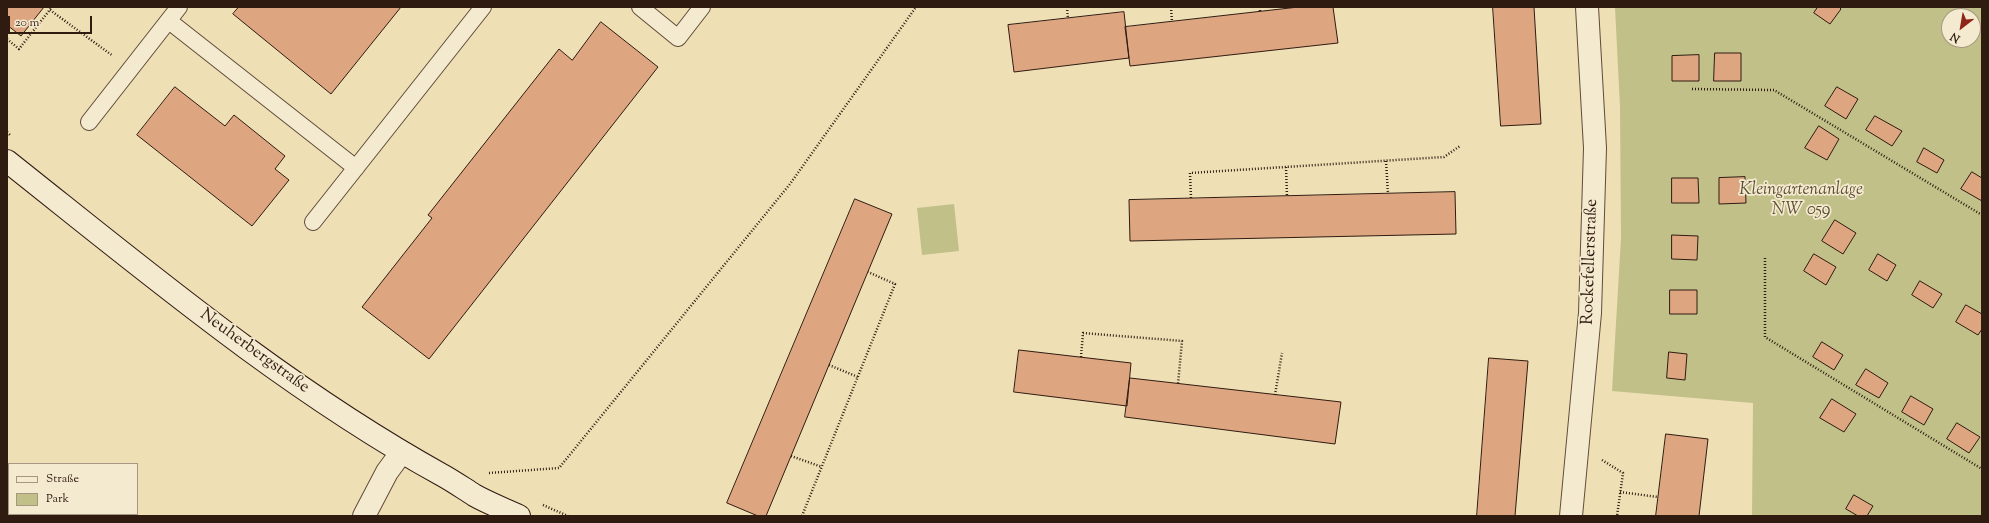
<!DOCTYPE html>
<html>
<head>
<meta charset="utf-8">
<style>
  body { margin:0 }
  #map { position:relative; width:1989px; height:523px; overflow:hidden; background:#eedfb5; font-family:"Sorts Mill Goudy",serif }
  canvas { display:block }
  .frame { position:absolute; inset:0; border:8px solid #301b11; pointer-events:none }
  .legend { position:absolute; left:8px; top:463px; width:130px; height:52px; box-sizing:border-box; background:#f4eacf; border:1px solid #a69783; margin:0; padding:5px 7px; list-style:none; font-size:12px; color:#301b11 }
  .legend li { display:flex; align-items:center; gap:8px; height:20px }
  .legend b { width:20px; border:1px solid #a69783 }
  .north { position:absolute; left:1941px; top:8px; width:40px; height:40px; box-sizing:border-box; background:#f4eacf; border:1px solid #a69783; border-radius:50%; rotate:211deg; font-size:11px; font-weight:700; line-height:16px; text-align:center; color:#301b11 }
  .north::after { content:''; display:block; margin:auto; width:14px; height:18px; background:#8f2418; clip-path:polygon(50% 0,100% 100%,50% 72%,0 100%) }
  .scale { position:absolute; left:8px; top:16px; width:84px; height:18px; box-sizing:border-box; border:2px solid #301b11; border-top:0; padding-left:5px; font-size:12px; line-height:14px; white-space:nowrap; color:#301b11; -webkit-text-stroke:3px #f4eacf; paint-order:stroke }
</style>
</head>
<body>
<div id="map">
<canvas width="1989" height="523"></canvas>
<div class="frame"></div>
<ul class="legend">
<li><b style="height:5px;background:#f4eacf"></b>Straße</li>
<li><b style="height:11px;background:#c0c088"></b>Park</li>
</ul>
<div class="north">N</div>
<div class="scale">20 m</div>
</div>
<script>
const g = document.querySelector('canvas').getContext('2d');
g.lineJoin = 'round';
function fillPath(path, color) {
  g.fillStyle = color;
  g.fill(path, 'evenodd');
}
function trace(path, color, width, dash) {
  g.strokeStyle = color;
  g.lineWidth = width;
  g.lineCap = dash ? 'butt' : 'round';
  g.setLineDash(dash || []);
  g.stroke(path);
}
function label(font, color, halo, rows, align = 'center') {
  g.font = font + ' "Sorts Mill Goudy",serif';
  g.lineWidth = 3.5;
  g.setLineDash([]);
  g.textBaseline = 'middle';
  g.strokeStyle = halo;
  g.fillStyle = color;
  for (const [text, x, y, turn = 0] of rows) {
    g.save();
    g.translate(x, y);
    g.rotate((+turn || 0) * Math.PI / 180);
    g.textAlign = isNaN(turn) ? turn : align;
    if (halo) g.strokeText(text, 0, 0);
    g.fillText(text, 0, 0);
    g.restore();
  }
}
fillPath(new Path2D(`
  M 1615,7 L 1982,7 L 1982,516 L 1752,516 L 1753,403 L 1612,391 L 1621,238 L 1620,107 ZM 1949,16 L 1973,16 L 1973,40 L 1949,40 Z
  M 954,204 L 959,251 L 922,255 L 917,208 Z`), '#c0c088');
const building = new Path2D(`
  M 7,7 L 44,7 L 21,36 L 7,25 Z
  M 239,7 L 401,7 L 331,94 L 233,14 Z
  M 1299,7 L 1333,7 L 1338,43 L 1130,66 L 1125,27 Z
  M 1493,7 L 1534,7 L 1541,124 L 1501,126 Z
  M 1818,7 L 1839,7 L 1841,9 L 1830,24 L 1814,13 Z
  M 1124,12 L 1129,58 L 1014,72 L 1008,25 Z
  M 601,22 L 658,67 L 429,359 L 362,307 L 432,218 L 428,215 L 559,49 L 572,60 Z
  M 1715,53 L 1741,53 L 1741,81 L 1714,81 Z
  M 1699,55 L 1699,81 L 1672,81 L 1672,56 Z
  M 175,87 L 225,126 L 234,115 L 285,156 L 275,169 L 289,180 L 252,226 L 137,135 Z
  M 1837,87 L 1858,99 L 1846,119 L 1825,106 Z
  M 1875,116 L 1902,131 L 1892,146 L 1866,130 Z
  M 1819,126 L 1839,139 L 1827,160 L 1805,148 Z
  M 1924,148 L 1944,160 L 1937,173 L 1917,162 Z
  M 1972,172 L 1982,178 L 1982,201 L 1961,189 Z
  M 1745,177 L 1746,203 L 1719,204 L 1719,178 Z
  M 1672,178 L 1698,178 L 1699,203 L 1672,203 Z
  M 1455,192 L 1456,234 L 1130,241 L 1129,200 Z
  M 855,199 L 892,214 L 766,516 L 758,516 L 727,503 Z
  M 1835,220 L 1856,233 L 1843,254 L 1822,241 Z
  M 1672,235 L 1698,236 L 1697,260 L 1672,259 Z
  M 1814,254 L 1836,267 L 1826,285 L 1804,271 Z
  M 1878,254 L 1896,265 L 1887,281 L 1869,270 Z
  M 1920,281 L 1942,294 L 1933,308 L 1912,295 Z
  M 1670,290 L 1697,290 L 1697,314 L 1670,314 Z
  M 1966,305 L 1982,314 L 1982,329 L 1978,335 L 1956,322 Z
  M 1822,342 L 1843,355 L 1834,370 L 1813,357 Z
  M 1019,350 L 1131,363 L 1127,406 L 1014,392 Z
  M 1669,352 L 1687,354 L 1685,380 L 1667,378 Z
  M 1489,358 L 1528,361 L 1515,516 L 1477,516 Z
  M 1866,369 L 1888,383 L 1879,398 L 1856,385 Z
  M 1130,378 L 1341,402 L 1335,444 L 1125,417 Z
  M 1911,396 L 1933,409 L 1924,425 L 1902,412 Z
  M 1832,399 L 1856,414 L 1844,432 L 1820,418 Z
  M 1957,423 L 1980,437 L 1969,453 L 1947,439 Z
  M 1666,434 L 1708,439 L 1699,516 L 1656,516 Z
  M 1854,495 L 1873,506 L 1867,516 L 1858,516 L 1846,509 Z`);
fillPath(building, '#dda681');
trace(building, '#301b11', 1);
const lane = new Path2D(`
  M 640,7 L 678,38 L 702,7
  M 169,21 L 356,168
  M 89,122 L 179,7
  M 313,222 L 483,7`);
const street = new Path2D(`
  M 364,516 L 387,472 L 401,453
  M 1571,516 L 1590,313 L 1595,148 L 1587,7`);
const secondary = new Path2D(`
  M 7,161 C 147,272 285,388 442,475 C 453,481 463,488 474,495 C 488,503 504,509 519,516`);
trace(lane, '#604c3a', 18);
trace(street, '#604c3a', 24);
trace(secondary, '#301b11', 24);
trace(new Path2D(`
  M 1067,7 L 1068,19
  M 1171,7 L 1172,22
  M 1260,7 L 1260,11
  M 50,10 L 113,56
  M 7,39 L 19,49 L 52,7
  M 1692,89 L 1774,90 L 1982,215
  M 7,132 L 11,136
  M 1386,161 L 1388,194
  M 1286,167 L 1287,196
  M 1191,198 L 1190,173 L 1444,157 L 1460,146
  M 1765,258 L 1765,337 L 1982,469
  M 1081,357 L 1083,333 L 1182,341 L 1178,384
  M 829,365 L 858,377
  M 1275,395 L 1282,353
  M 791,456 L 822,467
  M 1602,460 L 1623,473 L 1617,516
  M 489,473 L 559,468 L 790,184 L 916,7
  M 1620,492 L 1658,497
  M 543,505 L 568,516
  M 802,516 L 895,284 L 868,272`), '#301b11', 2.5, [1, 2]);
trace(lane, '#f4eacf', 16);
trace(street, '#f4eacf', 22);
trace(secondary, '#f4eacf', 22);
label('italic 17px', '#5b4d35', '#f4eacf', [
  ["Kleingartenanlage",1801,191],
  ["NW 059",1801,211]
]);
label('17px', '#301b11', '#f4eacf', [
  ["Rockefellerstraße",1591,262,-88],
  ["Neuherbergstraße",254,352,36]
]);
</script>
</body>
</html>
